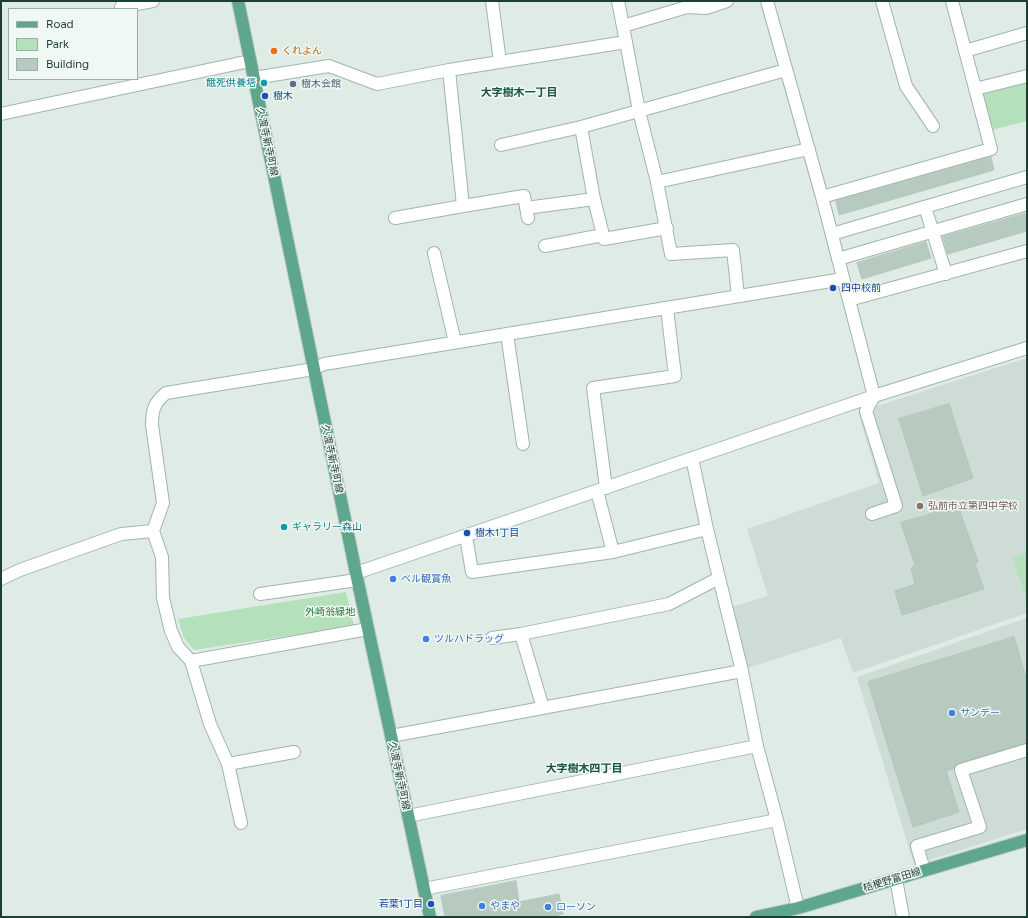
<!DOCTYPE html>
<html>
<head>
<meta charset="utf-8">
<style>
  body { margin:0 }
  #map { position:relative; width:1028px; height:918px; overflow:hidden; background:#dfece5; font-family:Figtree,sans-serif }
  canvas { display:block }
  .frame { position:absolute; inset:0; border:2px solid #1e3e32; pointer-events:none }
  .legend { position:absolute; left:8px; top:8px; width:130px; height:72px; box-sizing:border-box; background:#f0f8f3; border:1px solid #9caea6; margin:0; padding:5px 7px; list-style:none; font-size:12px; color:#1e3e32 }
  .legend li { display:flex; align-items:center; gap:8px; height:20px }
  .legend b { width:20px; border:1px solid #9caea6 }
</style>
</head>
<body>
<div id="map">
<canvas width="1028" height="918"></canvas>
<div class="frame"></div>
<ul class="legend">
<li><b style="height:5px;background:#5ea78d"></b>Road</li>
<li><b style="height:11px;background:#b5e0bc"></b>Park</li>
<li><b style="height:11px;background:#b7cac0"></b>Building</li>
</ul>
</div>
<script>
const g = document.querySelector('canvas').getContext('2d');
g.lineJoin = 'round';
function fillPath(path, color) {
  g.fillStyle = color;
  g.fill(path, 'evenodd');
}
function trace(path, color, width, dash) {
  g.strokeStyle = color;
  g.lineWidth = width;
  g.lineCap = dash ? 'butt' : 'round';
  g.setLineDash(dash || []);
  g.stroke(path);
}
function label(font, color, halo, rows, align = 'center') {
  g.font = font + ' Figtree,"Noto Sans JP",sans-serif';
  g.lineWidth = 3;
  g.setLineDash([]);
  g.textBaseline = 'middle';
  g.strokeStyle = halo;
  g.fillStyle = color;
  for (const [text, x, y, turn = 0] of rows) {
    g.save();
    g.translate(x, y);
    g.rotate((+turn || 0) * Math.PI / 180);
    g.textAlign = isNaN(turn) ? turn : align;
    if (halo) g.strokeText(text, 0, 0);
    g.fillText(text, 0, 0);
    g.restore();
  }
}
fillPath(new Path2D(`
  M 1027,358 L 1027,613 L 853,673 L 841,638 L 748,668 L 732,607 L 768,596 L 747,529 L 879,483 L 858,412 Z
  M 1027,618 L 1027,829 L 914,865 L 857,677 Z`), '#cddcd4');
fillPath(new Path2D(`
  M 1027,81 L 1027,121 L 991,130 L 981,94 Z
  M 1027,553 L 1027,598 L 1026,598 L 1013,558 Z
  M 346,592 L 354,626 L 194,650 L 184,638 L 178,619 Z`), '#b5e0bc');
const building = new Path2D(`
  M 991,157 L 994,170 L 839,215 L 836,201 Z
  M 1027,213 L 1027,231 L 948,254 L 943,237 Z
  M 926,242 L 931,258 L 862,279 L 857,263 Z
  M 949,404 L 973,478 L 923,496 L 899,419 Z
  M 958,506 L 978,562 L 975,564 L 984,589 L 902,615 L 895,591 L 915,584 L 911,568 L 915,565 L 901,523 Z
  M 1014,637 L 1027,681 L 1027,743 L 959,763 L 954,768 L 946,771 L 959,812 L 913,827 L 868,682 Z
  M 516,881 L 519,902 L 559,894 L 563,914 L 551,917 L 445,917 L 441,896 Z`);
fillPath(building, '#b7cac0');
trace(building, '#b1c7bb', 1);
const minor = new Path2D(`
  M 492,1 L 500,62
  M 767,1 L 822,197 L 874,396 L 866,411 L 896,506 L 872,514
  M 882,1 L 906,86 L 933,126
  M 121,7 L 153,1
  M 623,26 L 687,7 L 706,8 L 727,1
  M 626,42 L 639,111 L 657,182 L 671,254 L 733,250 L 738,296
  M 965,51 L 1027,33
  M 449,70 L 463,206 L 524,196 L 528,218
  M 254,78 L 329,66 L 377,84 L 449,70 L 626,42 L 618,1
  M 975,89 L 1027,76
  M 1,114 L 250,61
  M 501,145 L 581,127
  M 657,182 L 809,149
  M 822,197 L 991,149 L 952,1
  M 925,207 L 946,274
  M 526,208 L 594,199
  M 395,218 L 463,206
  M 667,228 L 604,239 L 594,199 L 581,127 L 786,70
  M 832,234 L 1027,177
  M 545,246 L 603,235
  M 434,253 L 455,342
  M 838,259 L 1027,204
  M 849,300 L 1027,251
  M 507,334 L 523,444
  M 692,458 L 707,529 L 742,671 L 757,746 L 777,820 L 798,908
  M 606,488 L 593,388 L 675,376 L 667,308
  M 597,491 L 613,552 L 707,529
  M 466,536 L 472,572 L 613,552
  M 356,573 L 874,396 L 1027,348
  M 1,579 L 20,570 L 121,534 L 153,531
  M 260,594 L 357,580
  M 521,634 L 543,708
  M 492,638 L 521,634 L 669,604 L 719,578
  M 191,661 L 368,629
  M 391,736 L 742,671
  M 228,764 L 294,752
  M 408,816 L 757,746
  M 241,823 L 228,764 L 210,724 L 191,661 L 178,647 L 171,631 L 163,598 L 162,557 L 153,531 L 163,503 L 152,425 C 152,410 154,403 166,393 L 314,369 L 324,364 L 843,279
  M 924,870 L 917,846 L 980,827 L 961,770 L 1027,750
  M 896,879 L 903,917
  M 424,889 L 777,820`);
const major = new Path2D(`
  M 238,1 L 356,573 L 430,917
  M 756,917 L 798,908 L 1027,840`);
trace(minor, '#a1b4ac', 14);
trace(major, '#c0c9c6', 14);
trace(minor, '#fff', 12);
trace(major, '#5ea78d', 12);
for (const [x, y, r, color] of [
  [274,51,4,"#e8710a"],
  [264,83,4,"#0f9aa8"],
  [293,84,4,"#5c6f8a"],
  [265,96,4,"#1a4fb4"],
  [833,288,4,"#1a4fb4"],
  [920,506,4,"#8d6e63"],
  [284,527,4,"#0f9aa8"],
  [467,533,4,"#1a4fb4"],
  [393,579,4,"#3f7fe0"],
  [426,639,4,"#3f7fe0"],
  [952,713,4,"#3f7fe0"],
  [431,904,4,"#1a4fb4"],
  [482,906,4,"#3f7fe0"],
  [548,907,4,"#3f7fe0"]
]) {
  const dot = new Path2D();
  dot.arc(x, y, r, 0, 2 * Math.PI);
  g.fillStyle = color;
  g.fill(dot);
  trace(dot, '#f0f8f3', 1.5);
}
label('10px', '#c56008', '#f0f8f3', [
  ["くれよん",282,51]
], 'left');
label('10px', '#0d838f', '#f0f8f3', [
  ["餓死供養塔",256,83],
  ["ギャラリー森山",292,527,"left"]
], 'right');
label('10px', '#4e5e75', '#f0f8f3', [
  ["樹木会館",301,84]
], 'left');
label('10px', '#164399', '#f0f8f3', [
  ["樹木",273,96],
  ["四中校前",841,288],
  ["樹木1丁目",475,533],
  ["若葉1丁目",423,904,"right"]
], 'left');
label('10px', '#1e3e32', '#f0f8f3', [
  ["久渡寺新寺町線",267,142,78],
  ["久渡寺新寺町線",332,459,78],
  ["久渡寺新寺町線",399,776,78],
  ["桔梗野富田線",892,880,-17]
]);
label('10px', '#785e54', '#f0f8f3', [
  ["弘前市立第四中学校",928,506]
], 'left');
label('10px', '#366cbe', '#f0f8f3', [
  ["ベル観賞魚",401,579],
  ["ツルハドラッグ",434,639],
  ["サンデー",960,713],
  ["やまや",490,906],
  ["ローソン",556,907]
], 'left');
label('10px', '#237a3c', '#f0f8f3', [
  ["外崎翁緑地",330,612]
]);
label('bold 11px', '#17533e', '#f0f8f3', [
  ["大字樹木一丁目",519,93],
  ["大字樹木四丁目",584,769]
]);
</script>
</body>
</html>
